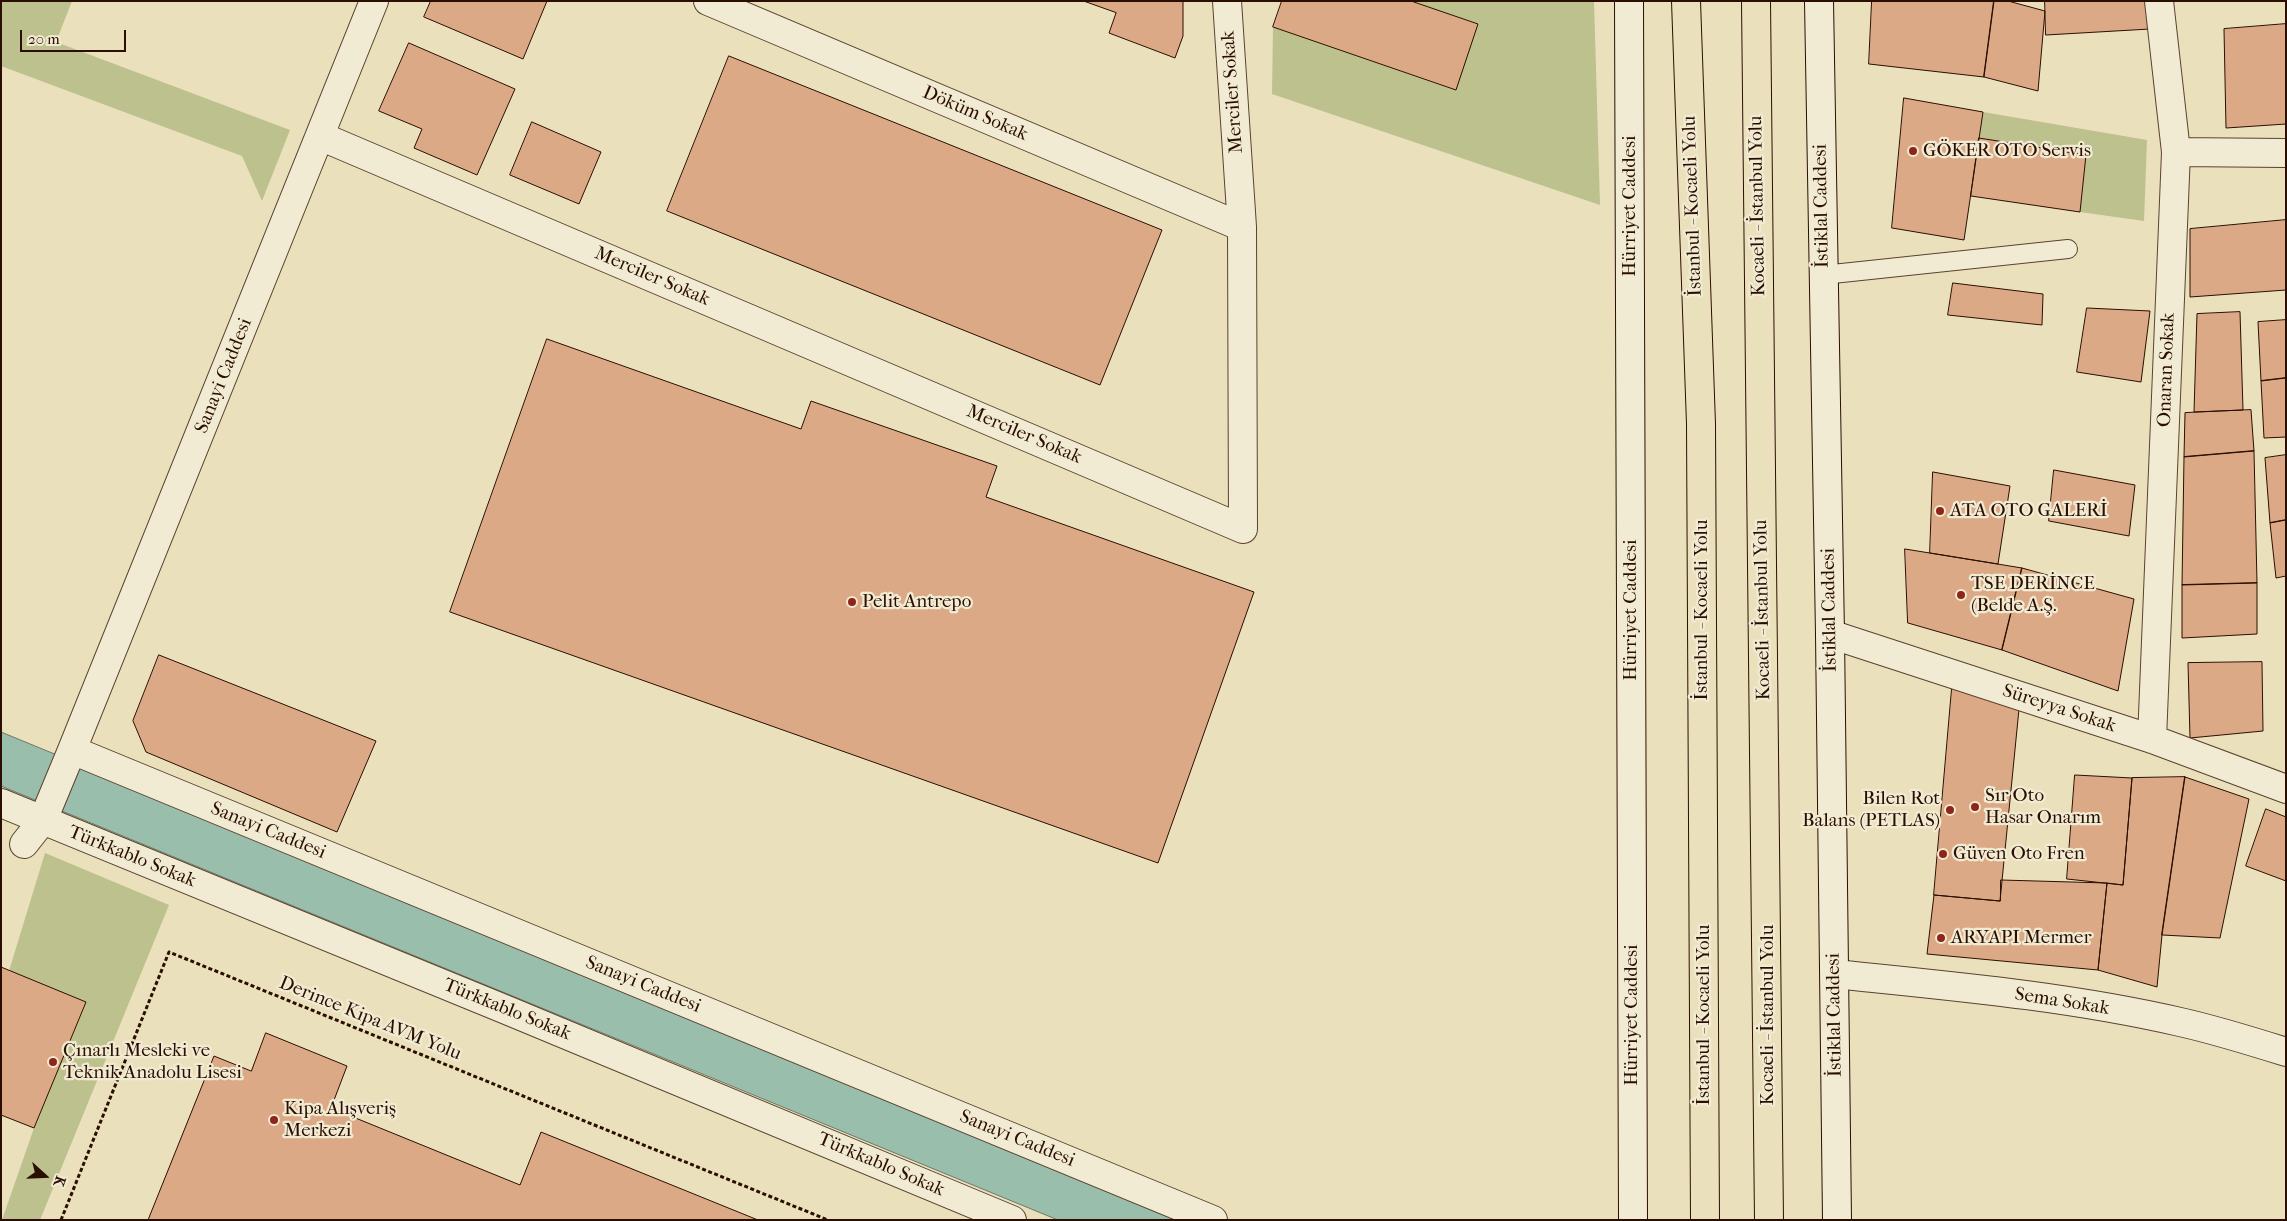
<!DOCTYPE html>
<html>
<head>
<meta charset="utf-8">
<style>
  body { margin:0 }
  #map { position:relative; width:2287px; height:1221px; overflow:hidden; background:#ebe0bc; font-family:"IM FELL French Canon",serif }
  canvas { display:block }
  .frame { position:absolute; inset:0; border:2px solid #2a0e00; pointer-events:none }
  .north { position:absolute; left:20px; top:1151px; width:50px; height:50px; -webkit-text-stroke:4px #f2ebd3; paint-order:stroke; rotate:110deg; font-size:14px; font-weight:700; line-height:20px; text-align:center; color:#2a0e00 }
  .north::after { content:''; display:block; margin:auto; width:18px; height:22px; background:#2a0e00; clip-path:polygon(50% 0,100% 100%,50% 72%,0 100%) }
  .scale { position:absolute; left:20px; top:30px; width:106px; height:22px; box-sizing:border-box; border:2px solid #2a0e00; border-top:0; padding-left:6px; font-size:15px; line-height:18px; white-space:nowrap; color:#2a0e00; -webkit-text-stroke:4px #f2ebd3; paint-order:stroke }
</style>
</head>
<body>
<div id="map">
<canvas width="2287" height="1221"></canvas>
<div class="frame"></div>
<div class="north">K</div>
<div class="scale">20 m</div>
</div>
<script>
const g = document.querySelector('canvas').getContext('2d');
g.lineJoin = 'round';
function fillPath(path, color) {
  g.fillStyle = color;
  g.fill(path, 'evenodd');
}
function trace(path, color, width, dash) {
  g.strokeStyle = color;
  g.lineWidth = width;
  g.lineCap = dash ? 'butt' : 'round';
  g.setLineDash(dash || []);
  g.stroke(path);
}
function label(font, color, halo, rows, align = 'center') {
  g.font = font + ' "IM FELL French Canon",serif';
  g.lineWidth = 4.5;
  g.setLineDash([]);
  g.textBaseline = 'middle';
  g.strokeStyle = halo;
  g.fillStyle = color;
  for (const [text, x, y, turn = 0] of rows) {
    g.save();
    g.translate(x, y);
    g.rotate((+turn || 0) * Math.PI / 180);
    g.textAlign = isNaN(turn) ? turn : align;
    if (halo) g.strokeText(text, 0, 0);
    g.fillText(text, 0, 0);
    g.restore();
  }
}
fillPath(new Path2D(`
  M 1,1 L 72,1 L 56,42 L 290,130 L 262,201 L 242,156 L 1,66 Z
  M 1411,1 L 1594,1 L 1600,205 L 1272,94 L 1273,27 L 1455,90 L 1478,24 Z
  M 1983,112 L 2147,140 L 2144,221 L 2080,212 L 2086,155 L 1979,138 Z
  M 45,853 L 169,905 L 40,1220 L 2,1220 L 34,1128 L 86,1002 L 9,971 Z`), '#bcc18d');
const water = new Path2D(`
  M 1,732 L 1188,1220 L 1058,1220 L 1,786 Z`);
fillPath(water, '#99beab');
trace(water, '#6d7867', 1);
const building = new Path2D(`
  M 431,1 L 547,1 L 523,59 L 424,17 Z
  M 1084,1 L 1183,1 L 1183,36 L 1175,58 L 1109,33 L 1116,13 Z
  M 1282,1 L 1411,1 L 1478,24 L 1456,90 L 1273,27 Z
  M 1872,1 L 1994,1 L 1984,77 L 1869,64 Z
  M 1994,1 L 2008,1 L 2045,11 L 2038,91 L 1984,77 Z
  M 2045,1 L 2148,1 L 2150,29 L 2046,35 Z
  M 2286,24 L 2286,124 L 2226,128 L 2224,29 Z
  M 409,43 L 515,89 L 477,175 L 414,148 L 422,129 L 379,111 Z
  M 729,56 L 1162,230 L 1100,385 L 667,211 Z
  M 1904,98 L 1983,112 L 1964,240 L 1892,228 Z
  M 532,122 L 601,152 L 579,204 L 510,175 Z
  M 1979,138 L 2086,155 L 2080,212 L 1971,196 Z
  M 2286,220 L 2286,290 L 2190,297 L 2190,229 Z
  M 1953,283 L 2043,294 L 2042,325 L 1948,315 Z
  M 2087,308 L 2150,311 L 2141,382 L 2077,372 Z
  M 2240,312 L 2243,410 L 2194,412 L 2197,314 Z
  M 2286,320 L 2286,378 L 2261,381 L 2258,322 Z
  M 547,339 L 801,429 L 811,401 L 997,466 L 986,497 L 1254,592 L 1158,863 L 450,612 Z
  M 2286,378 L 2286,437 L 2264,438 L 2261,381 Z
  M 2251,410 L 2254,451 L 2184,457 L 2185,413 Z
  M 2254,451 L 2257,583 L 2182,585 L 2184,457 Z
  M 2286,455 L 2286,520 L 2270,523 L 2265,458 Z
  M 2054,470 L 2135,485 L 2129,536 L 2049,521 Z
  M 1933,472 L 2010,486 L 1998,564 L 1930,553 Z
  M 2286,520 L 2286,576 L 2276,578 L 2270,523 Z
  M 1905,549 L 2022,568 L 2002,650 L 1908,623 Z
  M 2022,568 L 2134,599 L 2118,691 L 2002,650 Z
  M 2257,583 L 2257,634 L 2182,638 L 2182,585 Z
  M 159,655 L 376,741 L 337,832 L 146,752 L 133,721 Z
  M 2262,662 L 2263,731 L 2190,738 L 2188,663 Z
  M 1952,688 L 2019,709 L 2000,901 L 1934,895 Z
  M 2075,775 L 2132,778 L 2123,885 L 2067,879 Z
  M 2185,777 L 2249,799 L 2220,938 L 2162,935 Z
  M 2185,777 L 2162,935 L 2157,987 L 2098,970 L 2107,883 L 2123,885 L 2132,778 Z
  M 2266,809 L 2286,817 L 2286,881 L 2246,866 Z
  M 2001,880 L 2107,883 L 2098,970 L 1927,954 L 1934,895 L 2000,901 Z
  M 1,967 L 86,1002 L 34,1128 L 1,1115 Z
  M 266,1033 L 347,1066 L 331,1108 L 520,1185 L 541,1132 L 758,1220 L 148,1220 L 214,1056 L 251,1071 Z`);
fillPath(building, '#dca987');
trace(building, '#2a0e00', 1);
const service = new Path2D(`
  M 1823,275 L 2068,249`);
const minor = new Path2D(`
  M 708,1 L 1242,227
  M 320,136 L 1243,529 L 1242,227 L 1227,1
  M 2176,152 L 2286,153
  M 1830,634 L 2152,739 L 2286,789
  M 2152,739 L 2176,152 L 2159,1
  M 72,750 L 1213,1220
  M 1,803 L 509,1011 L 1012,1220
  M 24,844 L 43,820 L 72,750 L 374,1
  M 1835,974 C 1950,986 2067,996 2180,1022 C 2216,1030 2251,1041 2286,1052`);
const secondary = new Path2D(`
  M 1629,1 L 1633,1220
  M 1819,1 L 1830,634 L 1837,1220`);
const trunk = new Path2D(`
  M 1686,1 L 1701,424 L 1705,1220
  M 1756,1 L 1769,1220`);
trace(service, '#5a422f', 20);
trace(minor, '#5a422f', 30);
trace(secondary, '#2a0e00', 30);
trace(trunk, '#2a0e00', 30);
trace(new Path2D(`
  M 61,1220 L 169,952 L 828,1220`), '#2a0e00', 3, [4, 2.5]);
trace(service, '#f2ebd3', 18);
trace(minor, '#f2ebd3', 28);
trace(secondary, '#f2ebd3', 28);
trace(trunk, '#ebe0bc', 28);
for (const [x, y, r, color] of [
  [1913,151,5,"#8f2418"],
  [1940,511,5,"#8f2418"],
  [1961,595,5,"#8f2418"],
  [852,602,5,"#8f2418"],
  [1975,807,5,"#8f2418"],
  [1950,810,5,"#8f2418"],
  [1943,854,5,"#8f2418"],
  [1941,938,5,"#8f2418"],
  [53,1062,5,"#8f2418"],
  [274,1120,5,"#8f2418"]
]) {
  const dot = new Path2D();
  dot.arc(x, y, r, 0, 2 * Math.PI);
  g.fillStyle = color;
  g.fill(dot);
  trace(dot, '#f2ebd3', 2);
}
label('19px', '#2a0e00', '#f2ebd3', [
  ["Merciler Sokak",1233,92,-94],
  ["Döküm Sokak",975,114,23],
  ["Hürriyet Caddesi",1630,206,-90],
  ["İstanbul - Kocaeli Yolu",1693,206,-92],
  ["Kocaeli - İstanbul Yolu",1758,206,-91],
  ["İstiklal Caddesi",1822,206,-91],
  ["Merciler Sokak",652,277,23],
  ["Onaran Sokak",2167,370,-88],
  ["Sanayi Caddesi",224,376,-68],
  ["Merciler Sokak",1024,435,23],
  ["Hürriyet Caddesi",1631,610,-90],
  ["İstanbul - Kocaeli Yolu",1702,610,-90],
  ["Kocaeli - İstanbul Yolu",1763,610,-91],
  ["İstiklal Caddesi",1830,610,-91],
  ["Süreyya Sokak",2059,709,18],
  ["Sanayi Caddesi",268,831,22],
  ["Türkkablo Sokak",132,857,22],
  ["Sanayi Caddesi",643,985,22],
  ["Sema Sokak",2062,1002,9],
  ["Türkkablo Sokak",507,1010,22],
  ["Hürriyet Caddesi",1632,1015,-90],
  ["İstanbul - Kocaeli Yolu",1704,1015,-90],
  ["Kocaeli - İstanbul Yolu",1768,1015,-90],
  ["İstiklal Caddesi",1835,1015,-91],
  ["Derince Kipa AVM Yolu",370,1019,22],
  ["Sanayi Caddesi",1017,1139,22],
  ["Türkkablo Sokak",881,1165,23]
]);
label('19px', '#2a0e00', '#f2ebd3', [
  ["GÖKER OTO Servis",1923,151],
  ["ATA OTO GALERİ",1950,511],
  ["TSE DERİNCE",1971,584],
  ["(Belde A.Ş.",1971,606],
  ["Pelit Antrepo",862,602],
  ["Sır Oto",1985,796],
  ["Hasar Onarım",1985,818],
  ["Bilen Rot",1940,799,"right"],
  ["Balans (PETLAS)",1940,821,"right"],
  ["Güven Oto Fren",1953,854],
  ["ARYAPI Mermer",1951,938],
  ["Çınarlı Mesleki ve",63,1051],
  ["Teknik Anadolu Lisesi",63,1073],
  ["Kipa Alışveriş",284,1109],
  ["Merkezi",284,1131]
], 'left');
</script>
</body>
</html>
